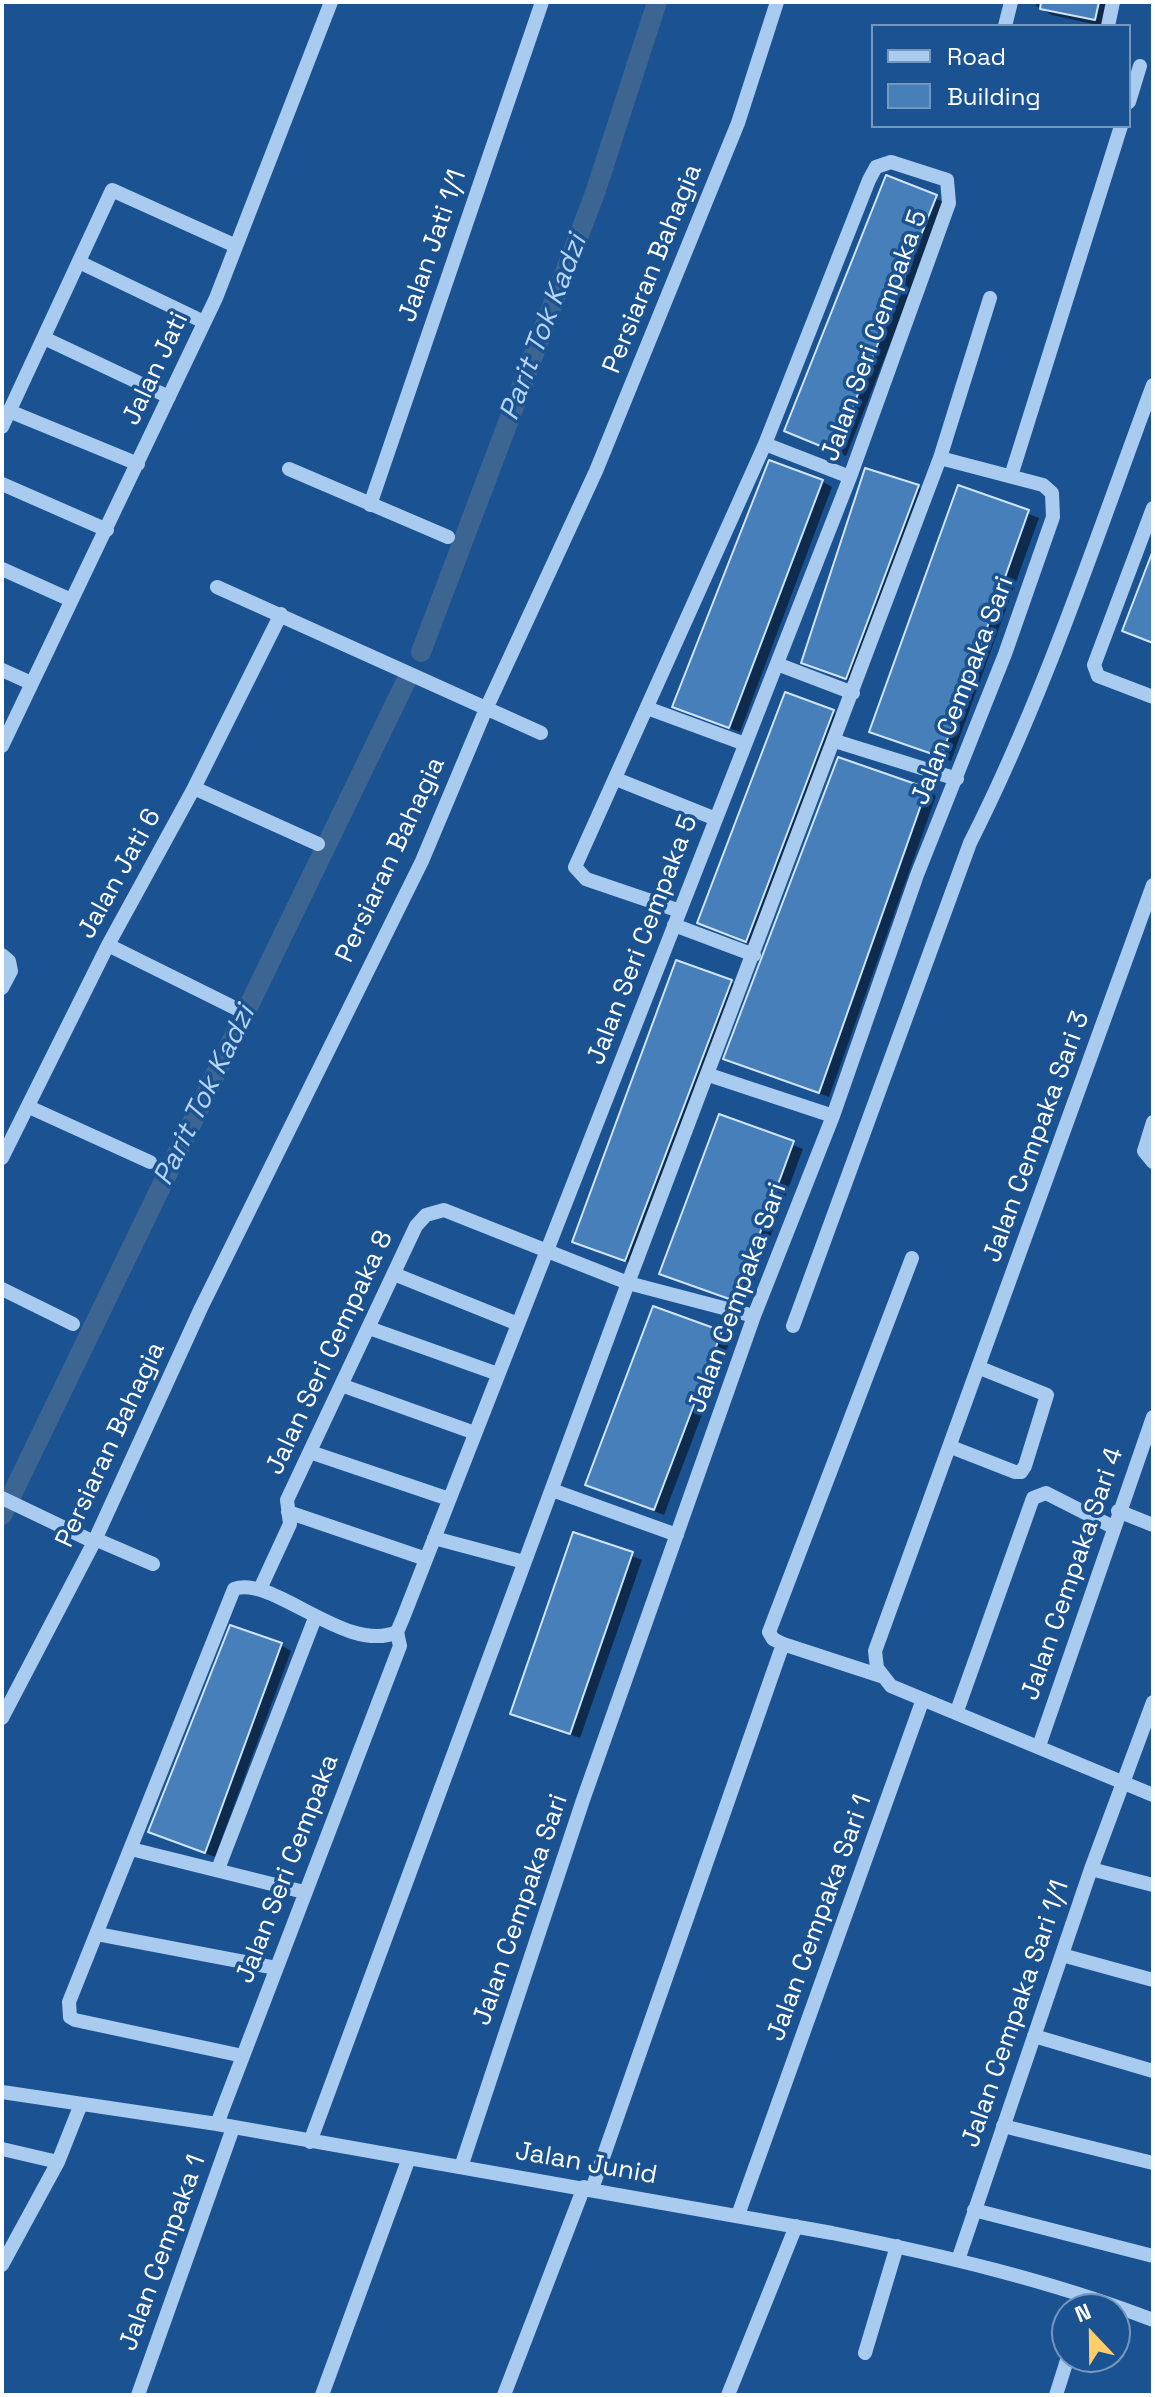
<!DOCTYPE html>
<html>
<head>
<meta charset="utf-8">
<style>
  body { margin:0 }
  #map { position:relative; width:1155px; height:2397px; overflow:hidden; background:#1b5291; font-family:"Space Grotesk",sans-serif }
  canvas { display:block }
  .frame { position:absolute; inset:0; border:4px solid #fff; pointer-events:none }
  .legend { position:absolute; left:871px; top:24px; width:260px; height:104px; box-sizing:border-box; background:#1b5291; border:2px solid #7697bd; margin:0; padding:10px 14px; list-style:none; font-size:24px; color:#fff }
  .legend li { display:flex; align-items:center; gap:16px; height:40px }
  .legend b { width:40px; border:2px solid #7697bd }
  .north { position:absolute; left:1051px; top:2293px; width:80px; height:80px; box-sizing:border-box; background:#1b5291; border:2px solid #7697bd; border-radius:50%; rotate:338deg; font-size:22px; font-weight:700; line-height:32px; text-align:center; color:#fff }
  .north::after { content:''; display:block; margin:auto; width:28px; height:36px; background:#ffce67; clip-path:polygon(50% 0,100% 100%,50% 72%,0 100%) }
</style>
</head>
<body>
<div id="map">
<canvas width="1155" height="2397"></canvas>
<div class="frame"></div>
<ul class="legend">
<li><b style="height:10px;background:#a9cbef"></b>Road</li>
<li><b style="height:22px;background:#477fba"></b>Building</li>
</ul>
<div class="north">N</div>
</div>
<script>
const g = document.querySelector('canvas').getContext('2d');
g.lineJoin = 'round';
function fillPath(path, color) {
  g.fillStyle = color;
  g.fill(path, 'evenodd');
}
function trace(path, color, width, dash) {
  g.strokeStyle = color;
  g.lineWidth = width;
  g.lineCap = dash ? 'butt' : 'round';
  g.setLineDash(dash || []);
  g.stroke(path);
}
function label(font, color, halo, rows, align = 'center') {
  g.font = font + ' "Space Grotesk",sans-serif';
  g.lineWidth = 7;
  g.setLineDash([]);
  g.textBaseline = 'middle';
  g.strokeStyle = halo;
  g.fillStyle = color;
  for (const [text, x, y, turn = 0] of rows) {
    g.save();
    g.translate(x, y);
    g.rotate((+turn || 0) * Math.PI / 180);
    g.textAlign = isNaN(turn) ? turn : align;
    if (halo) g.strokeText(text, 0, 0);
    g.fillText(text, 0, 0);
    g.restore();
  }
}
fillPath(new Path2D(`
  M 1037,2 L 1116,2 L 1102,26 L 1052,15 L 1036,6 Z
  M 887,178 L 946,203 L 846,456 L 786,430 Z
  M 822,481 L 832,487 L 740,732 L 684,711 Z
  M 918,487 L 928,493 L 856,684 L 814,667 Z
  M 960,488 L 1039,518 L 951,761 L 872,731 Z
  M 833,712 L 843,718 L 757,946 L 709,928 Z
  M 926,790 L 936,796 L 829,1097 L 726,1059 Z
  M 731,982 L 741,987 L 635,1265 L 574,1241 Z
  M 720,1116 L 803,1149 L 745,1305 L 662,1273 Z
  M 721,1333 L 731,1338 L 664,1515 L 588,1484 Z
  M 575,1534 L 642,1560 L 580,1738 L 512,1713 Z
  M 281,1645 L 291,1651 L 215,1857 L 150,1831 Z`), '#0007');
trace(new Path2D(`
  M 421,652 L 595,193 L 657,2
  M 2,1515 L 408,677`), '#3d6591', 20);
const building = new Path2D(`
  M 1041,2 L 1099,2 L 1095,20 L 1040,9 Z
  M 886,175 L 937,195 L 835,452 L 784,431 Z
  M 769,460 L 823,480 L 729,728 L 672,707 Z
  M 865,468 L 919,485 L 846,679 L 801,663 Z
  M 958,485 L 1029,510 L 941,757 L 869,732 Z
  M 1152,553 L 1153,553 L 1153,643 L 1122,631 Z
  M 785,692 L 834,710 L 746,942 L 697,923 Z
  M 838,757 L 927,788 L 819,1093 L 723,1059 Z
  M 676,960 L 732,980 L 625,1261 L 572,1242 Z
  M 719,1114 L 794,1141 L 735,1301 L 659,1274 Z
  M 653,1306 L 722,1331 L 654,1510 L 585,1485 Z
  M 573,1532 L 633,1552 L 570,1734 L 510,1714 Z
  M 230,1625 L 282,1643 L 205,1853 L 148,1832 Z`);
fillPath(building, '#477fba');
trace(building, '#d0e5fa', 2);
trace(new Path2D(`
  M 1005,26 L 1011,2
  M 1108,26 L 1113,2
  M 1129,102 L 1140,66
  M 79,262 L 204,322
  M 44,338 L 169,397
  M 9,411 L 138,464
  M 2,427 L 112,190 L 236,246
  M 765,444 L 850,477
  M 289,469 L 448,537
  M 1011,476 L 1121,126
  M 2,484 L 107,530
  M 370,505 L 542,2
  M 1153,508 L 1094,665 L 1098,676 L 1153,697
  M 2,569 L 71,600
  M 217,587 L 541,733
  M 777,664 L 853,693
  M 2,670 L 31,683
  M 647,708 L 745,744
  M 835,741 L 957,779
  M 2,746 L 216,298 L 331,2
  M 616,779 L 716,819
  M 194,788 L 318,844
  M 1153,885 L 875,1651 L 877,1668 L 891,1686 L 1153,1795
  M 674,925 L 754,955
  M 108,945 L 239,1010
  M 2,955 L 9,961 L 11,971 L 2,988
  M 709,1075 L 833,1116
  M 29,1107 L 150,1162
  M 1153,1122 L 1144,1151 L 1153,1162
  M 2,1158 L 108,945 L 194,788 L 281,614
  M 394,1274 L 518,1324
  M 2,1289 L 73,1324
  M 793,1326 L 970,843 C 1044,697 1096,538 1153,385
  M 369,1328 L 498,1374
  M 341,1385 L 475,1433
  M 951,1447 L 1015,1472 L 1021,1472 L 1025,1466 L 1047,1395 L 980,1368
  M 310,1452 L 449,1499
  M 552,1490 L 677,1535
  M 2,1498 L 94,1542
  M 1118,1511 L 1153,1525
  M 288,1512 L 426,1559
  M 434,1538 L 524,1562
  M 95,1539 L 153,1564
  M 260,1589 L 290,1524 L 287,1500 L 416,1226 L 426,1215 L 444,1210 L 628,1283 L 754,1316
  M 884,1677 L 783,1644 L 773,1639 L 769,1632 L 912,1258
  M 957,1711 L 1033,1498 L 1046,1493 L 1113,1527
  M 2,1718 L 94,1542 L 201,1308 L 422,861 L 486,709 L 596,471 L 738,123 L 777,2
  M 1039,1746 L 1153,1417
  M 131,1849 L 304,1892
  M 218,1869 L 315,1618
  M 1091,1869 L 1153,1885
  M 97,1934 L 276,1968
  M 1062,1955 L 1153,1980
  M 1034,2036 L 1153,2071
  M 243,2056 L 75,2020 L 70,2017 L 69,2002 L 234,1589 C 272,1574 346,1655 397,1632 L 403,1618 L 850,477 L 949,203 L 947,180 L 891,162 L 876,167 L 869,180 L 765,444 L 575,867 L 586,879 L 680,911
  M 2,2092 L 217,2124 L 832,2233 C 941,2255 1049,2280 1153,2320
  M 217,2124 L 400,1646 L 397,1632
  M 1003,2126 L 1153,2163
  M 310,2142 L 628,1283 L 940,458 L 990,298
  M 2,2149 L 58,2162
  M 461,2167 L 583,1800 L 754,1316 L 833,1116 L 917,875 L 1005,654 L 1053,517 L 1052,493 L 1043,485 L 940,458
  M 592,2189 L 783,1644
  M 974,2210 L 1153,2256
  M 738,2215 L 923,1699
  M 958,2260 L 1091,1869 L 1153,1702
  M 2,2265 L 58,2162 L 81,2104
  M 865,2353 L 897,2246
  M 138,2395 L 233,2128
  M 322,2395 L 409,2158
  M 504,2395 L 584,2187
  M 728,2395 L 796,2226
  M 1056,2395 L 1068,2357`), '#a9cbef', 14);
label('26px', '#fff', '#1b5291', [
  ["Jalan Jati 1/1",433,246,-71],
  ["Persiaran Bahagia",653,269,-68],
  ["Jalan Seri Cempaka 5",875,336,-70],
  ["Jalan Jati",156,369,-65],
  ["Jalan Cempaka Sari",963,691,-69],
  ["Persiaran Bahagia",391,860,-65],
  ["Jalan Jati 6",120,874,-61],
  ["Jalan Seri Cempaka 5",643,940,-69],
  ["Jalan Cempaka Sari 3",1037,1137,-70],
  ["Jalan Cempaka Sari",738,1298,-70],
  ["Jalan Seri Cempaka 8",330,1353,-65],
  ["Persiaran Bahagia",111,1445,-65],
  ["Jalan Cempaka Sari 4",1073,1574,-71],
  ["Jalan Seri Cempaka",288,1869,-69],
  ["Jalan Cempaka Sari",521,1910,-71],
  ["Jalan Cempaka Sari 1",820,1918,-70],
  ["Jalan Cempaka Sari 1/1",1016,2014,-71],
  ["Jalan Junid",586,2164,10],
  ["Jalan Cempaka 1",163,2253,-70]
]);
label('italic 28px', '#b6d5f5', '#1b5291', [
  ["Parit Tok Kadzi",544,328,-69],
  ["Parit Tok Kadzi",205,1096,-64]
]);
</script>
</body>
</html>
